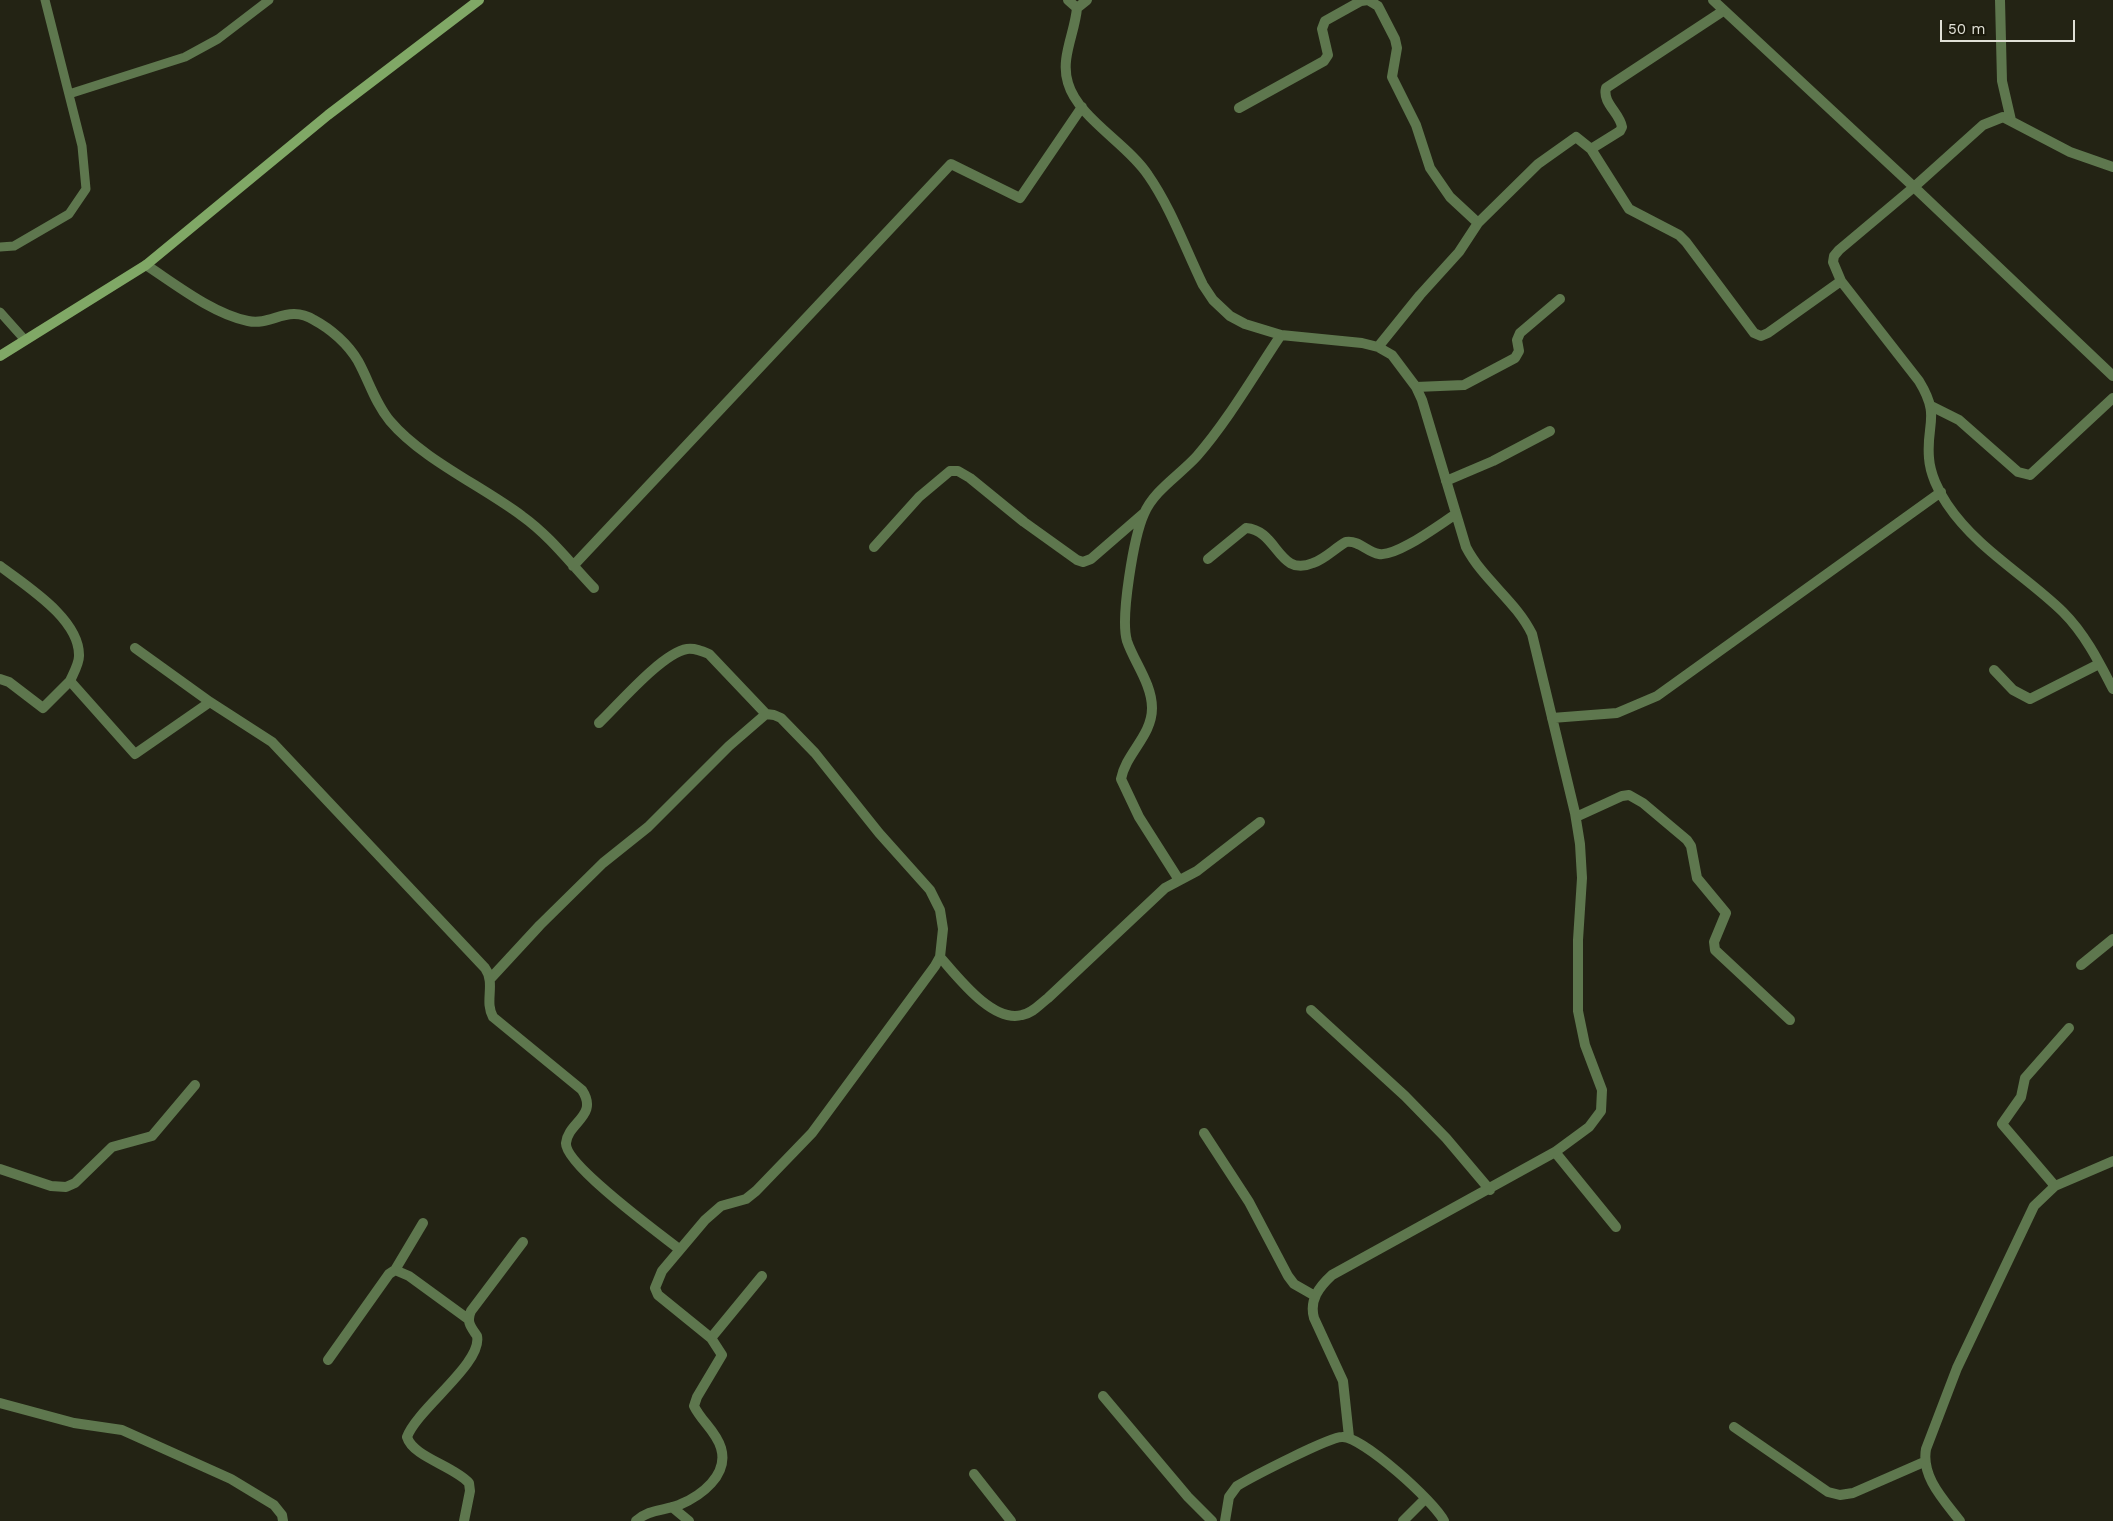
<!DOCTYPE html>
<html>
<head>
<meta charset="utf-8">
<style>
  body { margin:0 }
  #map { position:relative; width:2113px; height:1521px; overflow:hidden; background:#232314; font-family:"Work Sans",sans-serif }
  canvas { display:block }
  .scale { position:absolute; left:1940px; top:20px; width:135px; height:22px; box-sizing:border-box; border:2px solid #e0e0d6; border-top:0; padding-left:6px; font-size:15px; line-height:18px; white-space:nowrap; color:#e0e0d6; -webkit-text-stroke:4px #1a190b; paint-order:stroke }
</style>
</head>
<body>
<div id="map">
<canvas width="2113" height="1521"></canvas>
<div class="scale">50 m</div>
</div>
<script>
const g = document.querySelector('canvas').getContext('2d');
g.lineJoin = 'round';
function trace(path, color, width, dash) {
  g.strokeStyle = color;
  g.lineWidth = width;
  g.lineCap = dash ? 'butt' : 'round';
  g.setLineDash(dash || []);
  g.stroke(path);
}
trace(new Path2D(`
  M 69,94 L 185,57 L 218,39 L 269,0
  M 0,247 L 14,246 L 69,214 L 86,189 L 82,146 L 45,0
  M 0,312 L 25,340`), '#5e774e', 9);
trace(new Path2D(`
  M 1068,0 L 1077,8 C 1075,33 1060,58 1068,83 C 1078,118 1128,144 1148,175 C 1171,208 1185,248 1203,285 L 1213,300 L 1230,316 L 1245,324 L 1281,335 L 1362,343 L 1378,347 L 1392,355 L 1416,387 L 1422,400 L 1466,547 C 1483,580 1516,601 1532,634 L 1575,813 L 1580,844 L 1582,878 L 1578,940 L 1578,1011 L 1585,1045 L 1602,1090 L 1601,1111 L 1589,1127 L 1555,1152 L 1332,1275 C 1319,1287 1309,1300 1314,1318 L 1343,1381 L 1349,1437
  M 1368,0 L 1378,6 L 1395,39 L 1397,48 L 1392,77 L 1416,125 L 1430,168 L 1450,197 L 1478,223
  M 1713,0 L 1914,187 L 1839,250 L 1834,256 L 1833,262 L 1841,281 L 1919,381 C 1941,417 1926,423 1929,458 C 1930,473 1938,491 1947,504 C 1977,549 2025,575 2063,612 C 2085,634 2099,662 2113,689
  M 2000,0 L 2002,81 L 2011,120
  M 1077,8 L 1087,0
  M 1239,108 L 1324,61 L 1328,55 L 1322,29 L 1325,21 L 1361,1 L 1368,0
  M 1591,149 L 1620,131 L 1622,127 C 1620,113 1602,103 1606,88 L 1723,11
  M 2113,167 L 2070,152 L 2003,117 L 1983,125 L 1914,187 L 2113,376
  M 146,265 C 175,284 213,314 248,321 C 272,326 288,304 314,320 C 331,329 348,344 358,361 C 369,381 375,403 390,421 C 422,459 482,486 522,516 C 550,536 571,564 594,588
  M 1378,347 L 1420,295 L 1459,252 L 1478,223 L 1538,164 L 1576,137 L 1591,149 L 1629,209 L 1679,235 L 1686,242 L 1754,333 L 1761,336 L 1768,333 L 1841,281
  M 1416,387 L 1464,385 L 1515,358 L 1519,351 L 1517,340 L 1520,333 L 1560,299
  M 1931,406 L 1959,420 L 2018,472 L 2030,475 L 2113,398
  M 1446,481 L 1493,461 L 1550,431
  M 874,547 L 919,497 L 950,471 L 958,471 L 970,478 L 1024,522 L 1077,560 L 1083,562 L 1091,559 L 1144,513
  M 1208,559 L 1246,528 C 1278,530 1278,578 1313,563 C 1325,559 1335,548 1346,542 C 1359,540 1367,552 1379,554 C 1397,557 1440,524 1456,514
  M 0,566 C 26,586 80,619 79,656 C 79,664 73,674 70,681
  M 573,566 L 951,164 L 1020,198 L 1082,107
  M 135,648 L 210,702 L 272,742 L 485,968 C 496,984 484,1001 493,1017 L 582,1090 C 599,1116 568,1122 566,1143 C 564,1164 660,1234 679,1249
  M 1994,670 L 2013,690 L 2030,699 L 2099,664
  M 0,679 L 9,682 L 43,708 L 70,681 L 135,754 L 210,702
  M 1552,718 L 1617,713 L 1657,696 L 1941,492
  M 599,723 C 618,705 662,653 687,649 C 695,648 702,651 709,654 L 766,714
  M 1576,817 L 1622,796 L 1629,795 L 1643,803 L 1687,840 L 1691,846 L 1697,878 L 1726,913 L 1714,942 L 1715,950 L 1790,1020
  M 1179,880 L 1139,817 L 1121,779 C 1126,753 1152,736 1152,708 C 1152,684 1134,662 1127,641 C 1120,618 1134,536 1144,514 C 1153,491 1181,474 1197,456 C 1229,419 1254,375 1281,335
  M 940,957 C 957,976 992,1023 1022,1015 C 1033,1013 1040,1004 1048,998 L 1165,888 L 1197,871 L 1260,822
  M 2081,965 L 2113,939
  M 491,978 L 540,925 L 603,863 L 648,827 L 729,746 L 766,714 L 774,715 L 781,718 L 815,753 L 879,833 L 930,890 L 940,910 L 943,929 L 940,957 L 935,966 L 812,1133 L 756,1191 L 746,1199 L 721,1206 L 705,1220 L 662,1271 L 655,1288 L 658,1295 L 711,1338 L 722,1355 L 697,1397 L 694,1406 C 701,1421 716,1431 721,1448 C 729,1475 701,1496 679,1505 C 663,1511 649,1509 636,1521
  M 1311,1010 L 1405,1096 L 1446,1138 L 1490,1190
  M 1204,1133 L 1249,1202 L 1288,1276 L 1294,1284 L 1315,1296
  M 1555,1152 L 1616,1227
  M 0,1169 L 51,1186 L 66,1187 L 75,1183 L 112,1147 L 152,1136 L 195,1085
  M 2055,1186 L 2002,1124 L 2021,1097 L 2025,1078 L 2069,1028
  M 395,1270 L 423,1223
  M 711,1338 L 762,1276
  M 328,1360 L 389,1274 L 395,1270 L 409,1276 L 468,1319
  M 1103,1396 L 1188,1497 L 1212,1521
  M 0,1403 L 74,1423 L 122,1430 L 231,1479 L 274,1505 L 282,1515 L 283,1521
  M 1734,1427 L 1828,1492 L 1840,1495 L 1853,1493 L 1924,1462
  M 974,1474 L 1011,1521
  M 672,1507 L 689,1521
  M 464,1521 L 470,1491 L 469,1483 C 454,1466 413,1457 407,1437 C 417,1409 483,1363 477,1336 C 471,1327 466,1322 471,1311 L 523,1242
  M 1225,1521 L 1229,1497 L 1237,1486 C 1252,1477 1329,1437 1342,1437 C 1362,1436 1435,1502 1444,1521
  M 1403,1521 L 1425,1499
  M 1960,1521 C 1944,1500 1921,1477 1926,1449 L 1957,1368 L 2034,1206 L 2055,1186 L 2113,1161`), '#5e774e', 10);
trace(new Path2D(`
  M 0,356 L 146,265 L 328,115 L 479,0`), '#80a866', 10);
</script>
</body>
</html>
